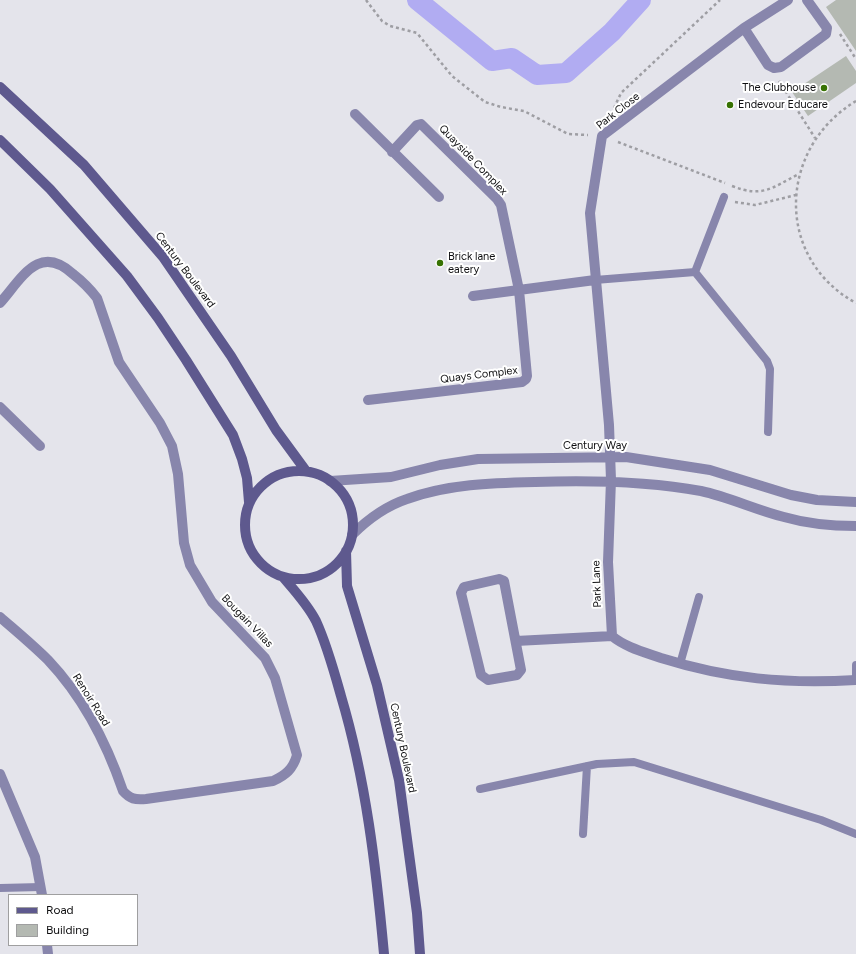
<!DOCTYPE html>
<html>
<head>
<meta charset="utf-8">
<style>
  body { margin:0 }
  #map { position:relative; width:856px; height:954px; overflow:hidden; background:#e4e4eb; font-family:Figtree,sans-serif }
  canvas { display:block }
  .legend { position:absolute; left:8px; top:894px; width:130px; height:52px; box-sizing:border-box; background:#fff; border:1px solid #9f9fa0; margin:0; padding:5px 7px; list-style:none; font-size:12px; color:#0f0f11 }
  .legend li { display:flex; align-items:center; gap:8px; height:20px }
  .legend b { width:20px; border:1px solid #9f9fa0 }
</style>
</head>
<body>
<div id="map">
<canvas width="856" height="954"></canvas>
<ul class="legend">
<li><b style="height:5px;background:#5e598e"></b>Road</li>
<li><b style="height:11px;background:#b4b9b2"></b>Building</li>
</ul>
</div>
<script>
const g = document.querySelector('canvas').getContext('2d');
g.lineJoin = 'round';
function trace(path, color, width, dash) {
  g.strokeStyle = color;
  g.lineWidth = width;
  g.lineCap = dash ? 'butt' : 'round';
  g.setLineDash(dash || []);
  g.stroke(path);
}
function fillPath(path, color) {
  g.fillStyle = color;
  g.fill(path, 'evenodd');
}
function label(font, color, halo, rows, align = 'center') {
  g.font = font + ' Figtree,sans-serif';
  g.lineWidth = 4;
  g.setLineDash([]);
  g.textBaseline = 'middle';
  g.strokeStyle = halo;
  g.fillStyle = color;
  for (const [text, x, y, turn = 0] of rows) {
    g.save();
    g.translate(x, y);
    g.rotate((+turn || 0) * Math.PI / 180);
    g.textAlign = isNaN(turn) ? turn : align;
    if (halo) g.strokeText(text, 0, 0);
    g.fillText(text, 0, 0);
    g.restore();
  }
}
trace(new Path2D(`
  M 417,0 L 492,61 L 512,58 L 537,75 L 566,73 L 612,32 L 641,0`), '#b1acf2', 20);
fillPath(new Path2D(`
  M 836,0 L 856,0 L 856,51 L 826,7 Z
  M 846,56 L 856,71 L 856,83 L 808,116 L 792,92 Z`), '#b4b9b2');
trace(new Path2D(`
  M 366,0 L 382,21 L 390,26 L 417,33 L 452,76 L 485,102 L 501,107 L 524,111 L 568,134 L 588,135
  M 840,34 L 856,59
  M 779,81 L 815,138
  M 856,101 C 778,148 774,258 856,303
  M 614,108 L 621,93 L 720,0
  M 618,142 L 725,183
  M 732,186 C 763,198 771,188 799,174
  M 735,202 L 755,205 L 796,195`), '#9e9ea3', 2.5, [3, 3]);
trace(new Path2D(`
  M 695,272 L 724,197
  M 595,280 L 695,272 L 767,361 L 770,369 L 768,432
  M 680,664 L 699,597
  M 856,680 L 856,665
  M 480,789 L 597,764 L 634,762 L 821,820 L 856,834
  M 583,834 L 587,766
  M 0,888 L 41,887`), '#8886ac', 8);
trace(new Path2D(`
  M 788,0 L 744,28 L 602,136 L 590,213 L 609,425 L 611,480 L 608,562 L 612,636 C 625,647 644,652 661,658 C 728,679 786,684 856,680
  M 744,28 L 768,65 L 774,68 L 781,67 L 826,34 L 827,28 L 807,0
  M 355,114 L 439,197
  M 473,296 L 595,280
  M 0,303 C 22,278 39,243 73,274 C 82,281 90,289 97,298 L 119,362 L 160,423 L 172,446 L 178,474 L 184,543 L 190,565 L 212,602 L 265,658 L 275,678 L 297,755 C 293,769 286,775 273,781 L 146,799 C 135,800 130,799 123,791 C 107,744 83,697 48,660 C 33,645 16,631 0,617
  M 368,400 L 522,382 L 526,379 L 527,376 L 519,290 L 501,205 L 497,199 L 421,124 L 417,125 L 392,152
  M 0,407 L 40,446
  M 330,481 L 391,477 L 440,465 L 478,459 L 626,457 L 710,470 L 791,495 L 817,500 L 856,502
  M 352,535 C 368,519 386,506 407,499 C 448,484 492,483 535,482 C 591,480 646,481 701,491 C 729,497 756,510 784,517 C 808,524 832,526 856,526
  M 499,579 L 504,581 L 521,670 L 517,675 L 488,680 L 481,675 L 461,593 L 464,587 Z
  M 516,641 L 612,636
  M 0,774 L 35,857 L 42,895
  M 47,945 L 48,954`), '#8886ac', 10);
trace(new Path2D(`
  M 0,87 L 84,165 L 163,257 L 231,356 L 276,430 L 306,471
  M 0,140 L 50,189 L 127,276 L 158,318 L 186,360 L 233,435 L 242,459 L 247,478 L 249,502
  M245 525a54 54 0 1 1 108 0a54 54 0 1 1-108 0Z
  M 346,551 L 347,586 L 377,685 L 399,780 L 417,913 L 420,954
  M 283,577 C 295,591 308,605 316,621 C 327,645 334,671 341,696 C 366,780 376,867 384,954`), '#5e598e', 10);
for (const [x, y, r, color] of [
  [824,88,4,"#377202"],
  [730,105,4,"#377202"],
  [440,263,4,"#377202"]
]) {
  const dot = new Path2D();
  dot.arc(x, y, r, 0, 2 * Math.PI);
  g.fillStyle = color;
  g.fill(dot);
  trace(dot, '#fff', 1.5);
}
label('11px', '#0f0f11', '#fff', [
  ["The Clubhouse",816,88,"right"],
  ["Endevour Educare",738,105],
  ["Brick lane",448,257],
  ["eatery",448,270]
], 'left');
label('11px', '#0f0f11', '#fff', [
  ["Park Close",618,111,-38],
  ["Quayside Complex",473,160,46],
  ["Century Boulevard",185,270,53],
  ["Quays Complex",479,375,-7],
  ["Century Way",595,446],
  ["Park Lane",597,584,-92],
  ["Bougain Villas",247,621,46],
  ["Renoir Road",91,700,58],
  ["Century Boulevard",403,748,78]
]);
</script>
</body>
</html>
